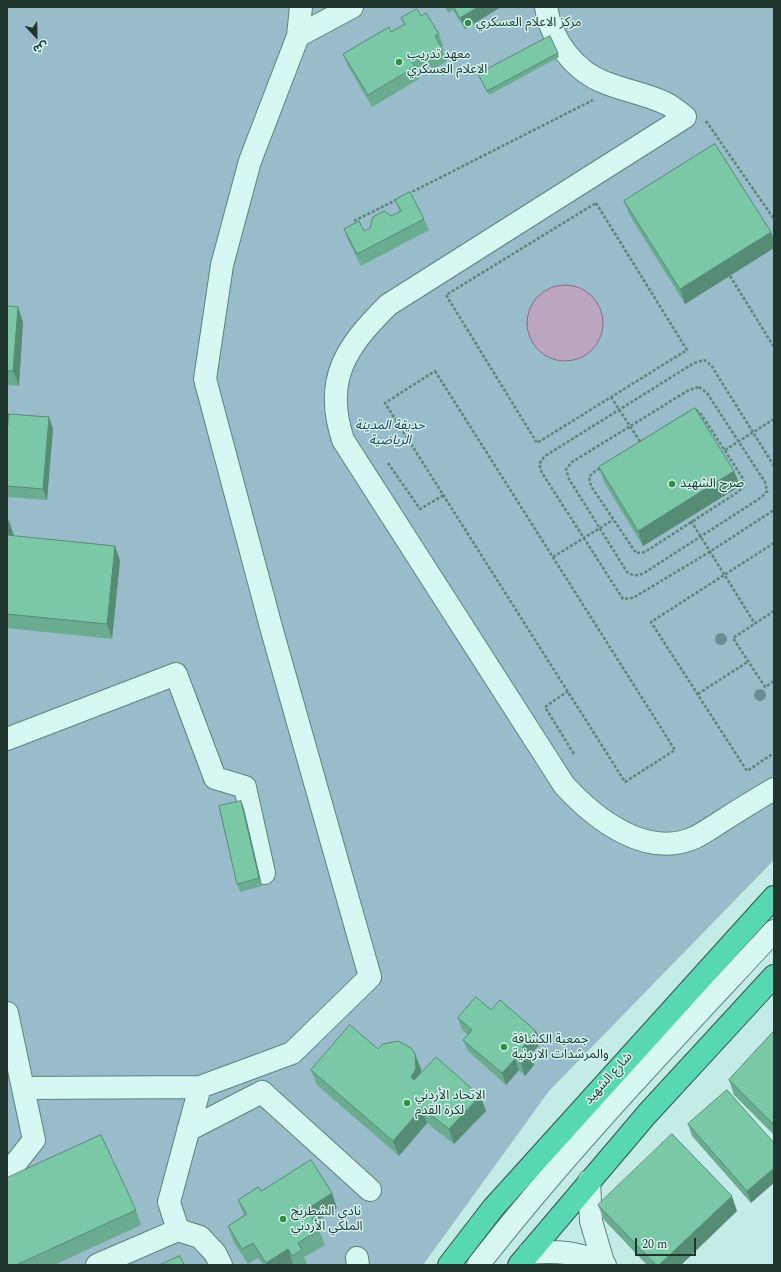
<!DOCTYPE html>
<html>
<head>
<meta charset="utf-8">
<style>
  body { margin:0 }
  #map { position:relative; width:781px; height:1272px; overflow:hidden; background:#c4ece6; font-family:Spectral,"Noto Sans Arabic",serif }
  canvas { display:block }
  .frame { position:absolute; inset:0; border:8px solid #1e362d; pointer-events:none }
  .north { position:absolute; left:16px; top:16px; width:40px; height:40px; -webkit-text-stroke:3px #d3f3ef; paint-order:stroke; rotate:158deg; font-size:11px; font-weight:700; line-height:16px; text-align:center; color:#1e362d }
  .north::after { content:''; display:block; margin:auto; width:14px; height:18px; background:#1e362d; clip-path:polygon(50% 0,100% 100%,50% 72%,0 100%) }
  .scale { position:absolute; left:635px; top:1238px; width:61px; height:18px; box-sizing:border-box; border:2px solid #1e362d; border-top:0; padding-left:5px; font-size:12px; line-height:14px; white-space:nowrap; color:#1e362d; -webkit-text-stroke:3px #d3f3ef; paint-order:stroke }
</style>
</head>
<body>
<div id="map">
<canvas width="781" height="1272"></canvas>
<div class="frame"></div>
<div class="north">ش</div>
<div class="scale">20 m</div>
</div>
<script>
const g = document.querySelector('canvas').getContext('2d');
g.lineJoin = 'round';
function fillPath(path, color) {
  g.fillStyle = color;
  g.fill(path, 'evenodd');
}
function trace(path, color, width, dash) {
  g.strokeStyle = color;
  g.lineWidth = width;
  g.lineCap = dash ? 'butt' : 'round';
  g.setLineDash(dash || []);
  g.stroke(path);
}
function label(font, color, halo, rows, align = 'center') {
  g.font = font + ' Spectral,"Noto Sans Arabic",serif';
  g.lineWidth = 3;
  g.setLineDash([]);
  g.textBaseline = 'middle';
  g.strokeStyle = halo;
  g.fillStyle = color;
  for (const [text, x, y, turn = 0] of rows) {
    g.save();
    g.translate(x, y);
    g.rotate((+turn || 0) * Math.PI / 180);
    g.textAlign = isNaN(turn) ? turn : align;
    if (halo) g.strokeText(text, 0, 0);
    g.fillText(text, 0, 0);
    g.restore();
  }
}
fillPath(new Path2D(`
  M 7,7 L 774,7 L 774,860 L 549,1091 L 423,1265 L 7,1265 Z`), '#98bcc9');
const water = new Path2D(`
  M527 323a38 38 0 1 1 76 0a38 38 0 1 1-76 0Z`);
fillPath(water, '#bba5bf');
trace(water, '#896d8c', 1);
const minor = new Path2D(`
  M 546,7 C 551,40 575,72 606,83 C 626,91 646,94 665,103 C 672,106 679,112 685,117 L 388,305 C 346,347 323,379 343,440 L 564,785 C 595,819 647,860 696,837 C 705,832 714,826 722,821 C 739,810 757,799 774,789
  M 298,36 L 301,7
  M 7,739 L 176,674 L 215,778 L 245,787 L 264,873
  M 7,1013 L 34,1140 L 7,1174
  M 24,1088 L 200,1087 L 292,1053 L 370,977 L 271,627 L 205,379 L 222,265 L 250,161 L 298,36 L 352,7
  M 188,1130 L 262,1092 L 370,1190
  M 589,1181 L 591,1221 L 603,1262 L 605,1265
  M 178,1230 L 200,1237 L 215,1253 L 221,1265
  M 529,1253 C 559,1250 574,1253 603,1262
  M 357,1258 L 358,1265
  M 97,1265 L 178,1230 L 169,1202 L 200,1087
  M 478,1265 C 570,1147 673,1040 774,931`);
const highway = new Path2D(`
  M 449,1265 L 493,1208 L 774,897
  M 519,1265 L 647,1114 L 774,976`);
trace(minor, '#5b8578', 24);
trace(highway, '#2f5345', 24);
trace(new Path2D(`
  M 706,121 L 774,219
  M 408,194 L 593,100
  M 596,203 L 687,350 L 537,443 L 446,295 Z
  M 354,221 L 404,196
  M 730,276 L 774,347
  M 435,371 L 675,750 L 625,782 L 385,403 Z
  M 699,387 L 707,393 L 765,482 L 767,491 L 762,497 L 644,573 C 638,576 633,576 627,572 L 569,479 L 566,469 L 572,462 L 689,390 Z
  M 611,397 L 641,443
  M 696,410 L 701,414 L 742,477 L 744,486 L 738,492 L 645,552 L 636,553 L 591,486 L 589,477 L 594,472 L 690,412 Z
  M 725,450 L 774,419
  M 388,463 L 420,509 L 444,495
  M 774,466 L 711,365 L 704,360 L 694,363 L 545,456 L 539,464 L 542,473 L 623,599 L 633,598 L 711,551 L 774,510
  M 691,521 L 755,624
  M 774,543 L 651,622 L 747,771 L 774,753
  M 553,557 L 613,520
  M 774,611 L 733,638 L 765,687 L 774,681
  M 568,691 L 545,707 L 574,754
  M 698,694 L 749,661`), '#5b8578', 2.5, [3, 2]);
trace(minor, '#d6f7f2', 22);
trace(highway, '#58d7b3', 22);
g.fillStyle = '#6d8d94';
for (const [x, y] of [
  [721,639],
  [760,695]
]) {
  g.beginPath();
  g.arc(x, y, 6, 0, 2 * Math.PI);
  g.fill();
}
fillPath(new Path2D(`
  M 445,7 L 501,7 L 465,29 L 453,10 L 448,13 Z
  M 421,16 L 439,34 L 443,46 L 441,47 L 447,61 L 433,70 L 429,64 L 416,71 L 419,79 L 372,107 L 348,66 L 343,54 L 391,32 L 404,24 L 401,18 Z
  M 558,53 L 559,57 L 489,95 L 478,74 Z
  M 395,200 L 424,219 L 429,230 L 361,266 L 348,240 L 344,229 L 364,231 L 400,212 Z
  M 624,201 L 771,232 L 774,240 L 774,248 L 685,304 L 630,216 Z
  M 7,306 L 23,322 L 19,386 L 7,385 Z
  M 53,429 L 47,500 L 7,497 L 7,436 Z
  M 599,467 L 734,471 L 740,486 L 643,546 L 604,482 Z
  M 7,521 L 14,536 L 115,546 L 120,561 L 112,639 L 7,628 Z
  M 241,801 L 244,809 L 262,886 L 240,892 L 237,884 Z
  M 491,1010 L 536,1031 L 541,1043 L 530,1055 L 534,1065 L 525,1076 L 519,1070 L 506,1085 L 468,1051 L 463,1040 L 468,1035 L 462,1030 L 458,1018 Z
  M 774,1031 L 774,1135 L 734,1095 L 729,1080 Z
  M 415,1054 L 421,1069 L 421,1073 L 480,1096 L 486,1111 L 454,1144 L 427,1123 L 399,1156 L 317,1085 L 311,1070 Z
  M 727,1090 L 751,1203 L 692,1136 L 688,1124 Z
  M 261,1191 L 337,1208 L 315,1222 L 319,1230 L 325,1245 L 304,1257 L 307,1265 L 294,1265 L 293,1264 L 292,1265 L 263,1265 L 258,1258 L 248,1264 L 233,1241 L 228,1226 L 244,1216 L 238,1200 Z
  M 598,1205 L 737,1211 L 681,1265 L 647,1265 L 604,1220 Z
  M 136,1210 L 141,1225 L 54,1265 L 7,1265 Z`), '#6aac90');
fillPath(new Path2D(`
  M 478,7 L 501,7 L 465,29 L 460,18 Z
  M 771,232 L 774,240 L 774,248 L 685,304 L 680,289 Z
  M 18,307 L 23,322 L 19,386 L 13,371 Z
  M 49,417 L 53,429 L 47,500 L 43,489 Z
  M 734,471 L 740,486 L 643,546 L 638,531 Z
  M 9,521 L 14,536 L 7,535 Z
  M 115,546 L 120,561 L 112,639 L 107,624 Z
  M 241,801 L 244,809 L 262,886 L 259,878 Z
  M 536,1031 L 541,1043 L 530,1055 L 534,1065 L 525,1076 L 521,1064 L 522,1048 Z
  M 415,1054 L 421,1069 L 422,1084 L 417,1092 L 411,1077 Z
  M 515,1059 L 519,1070 L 506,1085 L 502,1073 Z
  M 480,1096 L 486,1111 L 454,1144 L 449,1129 Z
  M 422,1108 L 427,1123 L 399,1156 L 393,1141 Z
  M 774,1121 L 774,1130 L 772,1123 Z
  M 774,1168 L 774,1183 L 751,1203 L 747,1191 Z
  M 332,1193 L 337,1208 L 312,1224 L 307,1209 Z
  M 732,1196 L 737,1211 L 681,1265 L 659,1265 Z
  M 288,1249 L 293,1264 L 292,1265 L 266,1265 L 266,1263 Z`), '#568c75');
const building = new Path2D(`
  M 454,7 L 478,7 L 460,18 Z
  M 417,9 L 421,16 L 426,13 L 439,34 L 435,36 L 443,50 L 428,58 L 425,52 L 411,60 L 415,67 L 368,95 L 343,54 L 389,27 L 391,32 L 405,24 L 401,18 Z
  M 550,36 L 558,53 L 487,91 L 478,74 Z
  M 715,144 L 771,232 L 680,289 L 624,201 Z
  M 410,192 L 424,219 L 357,254 L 344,229 L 359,221 L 364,231 L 370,228 L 373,217 L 384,211 L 391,216 L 401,211 L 395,200 Z
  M 7,306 L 18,307 L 13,371 L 7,371 Z
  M 695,408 L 734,471 L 638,531 L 599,467 Z
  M 9,414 L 49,417 L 43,489 L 7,486 L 7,436 Z
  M 7,521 L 9,521 L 7,535 L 115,546 L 107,624 L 7,614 Z
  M 241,801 L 259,878 L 237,884 L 219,806 Z
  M 476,997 L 491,1010 L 500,1000 L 536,1031 L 522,1048 L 530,1053 L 521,1064 L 515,1059 L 502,1073 L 463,1040 L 472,1030 L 458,1018 Z
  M 350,1025 L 378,1049 L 383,1044 L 398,1041 L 411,1048 L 415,1054 L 416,1069 L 411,1077 L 414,1080 L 436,1057 L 480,1096 L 449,1129 L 422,1108 L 393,1141 L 311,1070 Z
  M 774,1031 L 774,1121 L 772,1123 L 729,1080 Z
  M 727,1090 L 774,1143 L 774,1168 L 747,1191 L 688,1124 Z
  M 672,1134 L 732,1196 L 659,1265 L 656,1265 L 598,1205 Z
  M 101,1135 L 136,1210 L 16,1265 L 7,1265 L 7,1178 Z
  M 311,1160 L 332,1193 L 307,1209 L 319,1230 L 298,1243 L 302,1250 L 292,1256 L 288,1249 L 266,1263 L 253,1243 L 242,1249 L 228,1226 L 247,1214 L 238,1200 L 258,1187 L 261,1191 Z
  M 180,1256 L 184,1265 L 160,1265 Z`);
fillPath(building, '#7bc8a7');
trace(building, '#568c75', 1);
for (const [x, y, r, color] of [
  [468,23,4,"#2e913d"],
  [399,62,4,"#2e913d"],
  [672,484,4,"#2e913d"],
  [504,1047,4,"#2e913d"],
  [407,1103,4,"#2e913d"],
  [283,1219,4,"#2e913d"]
]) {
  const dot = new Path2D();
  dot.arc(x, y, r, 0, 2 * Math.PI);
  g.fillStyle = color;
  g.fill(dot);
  trace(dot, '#d3f3ef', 1.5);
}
label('13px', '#1e362d', '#d3f3ef', [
  ["مركز الاعلام العسكري",476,23],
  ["معهد تدريب",407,55],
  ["الاعلام العسكري",407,70],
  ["صرح الشهيد",680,484],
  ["جمعية الكشافة",512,1040],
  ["والمرشدات الاردنية",512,1055],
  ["الاتحاد الأردني",415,1096],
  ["لكرة القدم",415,1111],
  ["نادي الشطرنج",291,1212],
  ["الملكي الأردني",291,1227]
], 'left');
label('italic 13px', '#264051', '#d3f3ef', [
  ["حديقة المدينة",390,426],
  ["الرياضية",390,441]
]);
label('13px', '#1e362d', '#d3f3ef', [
  ["شارع الشهيد",609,1079,-48]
]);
</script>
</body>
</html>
